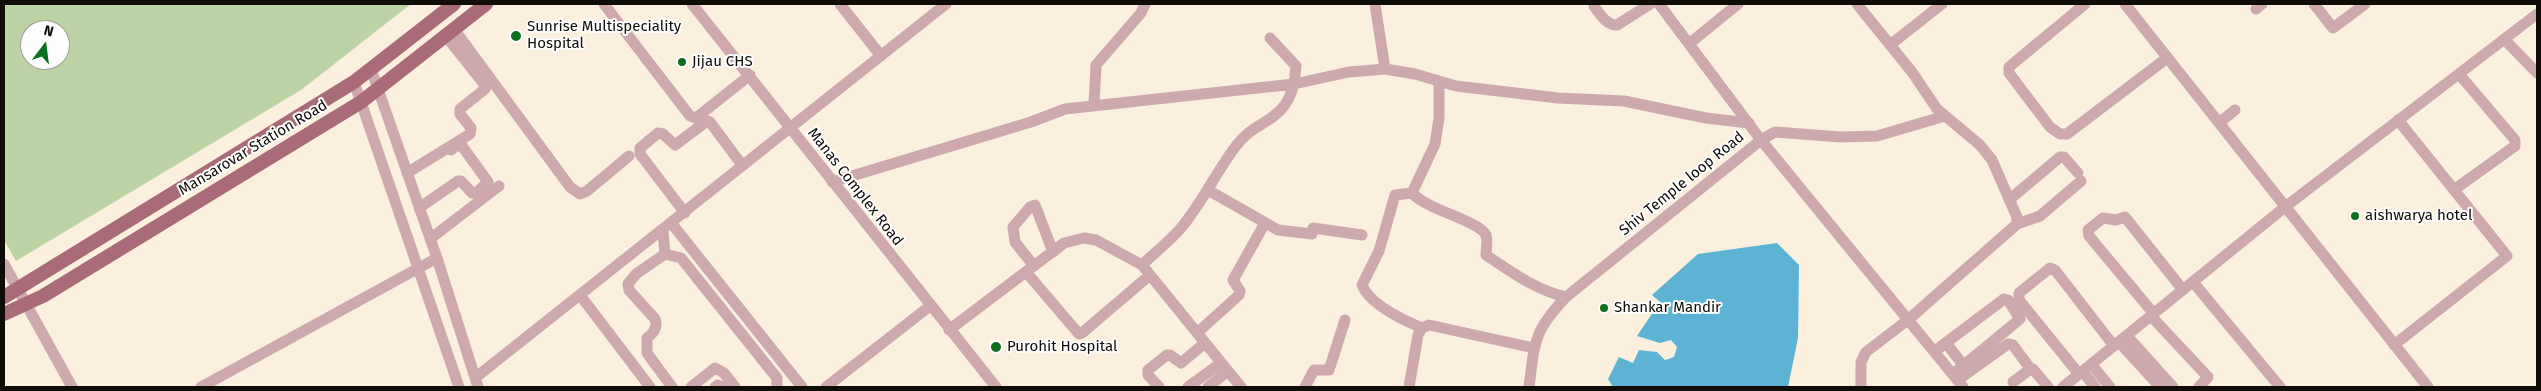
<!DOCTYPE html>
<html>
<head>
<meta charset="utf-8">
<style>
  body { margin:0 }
  #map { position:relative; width:2541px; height:391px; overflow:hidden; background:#fbefde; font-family:"Fira Sans",sans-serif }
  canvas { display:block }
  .frame { position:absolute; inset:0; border:5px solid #100c07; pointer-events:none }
  .north { position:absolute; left:20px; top:20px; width:50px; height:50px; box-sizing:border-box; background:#fefefe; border:1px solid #9f9d9b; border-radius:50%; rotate:15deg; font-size:14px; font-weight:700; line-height:20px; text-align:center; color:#100c07 }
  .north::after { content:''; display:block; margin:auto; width:18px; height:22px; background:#0b6f1d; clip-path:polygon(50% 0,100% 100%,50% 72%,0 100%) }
</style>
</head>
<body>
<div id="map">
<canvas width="2541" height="391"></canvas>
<div class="frame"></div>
<div class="north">N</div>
</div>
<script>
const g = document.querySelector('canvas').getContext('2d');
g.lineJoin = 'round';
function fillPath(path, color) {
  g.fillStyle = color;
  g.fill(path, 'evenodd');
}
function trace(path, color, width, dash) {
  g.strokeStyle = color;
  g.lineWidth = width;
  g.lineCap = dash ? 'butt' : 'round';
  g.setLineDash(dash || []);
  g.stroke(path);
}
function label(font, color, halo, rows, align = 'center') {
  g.font = font + ' "Fira Sans",sans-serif';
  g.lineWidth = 4;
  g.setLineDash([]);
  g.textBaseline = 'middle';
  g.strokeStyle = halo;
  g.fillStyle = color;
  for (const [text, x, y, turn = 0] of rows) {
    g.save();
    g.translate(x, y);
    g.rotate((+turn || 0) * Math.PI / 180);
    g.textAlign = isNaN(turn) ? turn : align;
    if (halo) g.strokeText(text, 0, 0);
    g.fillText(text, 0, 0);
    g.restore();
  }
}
fillPath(new Path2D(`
  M 4,4 L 411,4 L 301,90 L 16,261 L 4,240 ZM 30,30 L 60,30 L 60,60 L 30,60 Z`), '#bcd4a5');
fillPath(new Path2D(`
  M 1777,243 L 1799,265 L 1798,338 L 1788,387 L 1613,387 L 1608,379 L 1619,357 L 1633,363 L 1639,350 L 1657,352 L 1665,360 L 1674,357 L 1677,347 L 1671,340 L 1660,343 L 1637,336 L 1660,302 L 1652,295 L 1698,254 Z`), '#5db3d3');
trace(new Path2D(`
  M 604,4 L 690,116 L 696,118 L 750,75
  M 692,4 L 996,387
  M 840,4 L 881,56
  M 1375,4 L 1385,69
  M 1659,4 L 1761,140 L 1963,387
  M 1857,4 L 1912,72 L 1937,109 L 1980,145 L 1992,160 L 2017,217 L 2017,224 L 1909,319 L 1866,352 L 1861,362 L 1861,387
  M 2085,4 L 2009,67 L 2009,73 L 2050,127 L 2060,134 L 2067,134 L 2167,58
  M 2125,4 L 2428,387
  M 2314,4 L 2333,28 L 2365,4
  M 1594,6 C 1600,14 1606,25 1617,25 L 1650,4
  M 2256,9 L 2262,4
  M 454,29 L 570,187 L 580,194 L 587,191 L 629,156
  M 2504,39 L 2537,73
  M 1690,43 L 1738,4
  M 1890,45 L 1942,4
  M 371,69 L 437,258 L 478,387
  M 1439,81 L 1439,118 L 1435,144 L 1412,193 C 1427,210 1480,221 1486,235 C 1488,240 1486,249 1486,255 C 1511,272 1536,290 1566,297
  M 354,82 L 459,387
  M 1094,104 L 1096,65 L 1141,13 L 1145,4
  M 2219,123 L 2235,110
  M 407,173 L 470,134 L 471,128 L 460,114 L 460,109 L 485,89 L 485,85 L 445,35
  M 832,182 L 1031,122 L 1065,109 L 1294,84 L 1296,66 L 1270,38
  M 2455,189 L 2515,146 L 2515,140 L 2459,74
  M 1208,190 L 1278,230 L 1312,234 L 1313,228 L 1362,235
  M 1412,193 L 1395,195 L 1379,251 L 1362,285 C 1370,305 1403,320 1422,328
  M 2009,200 L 2060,157 L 2064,157 L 2078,173
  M 419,208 L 458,181 L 461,181 L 472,193 L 476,193 L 488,182 L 462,146 L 457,145 L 451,150
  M 685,213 L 640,154 L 640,148 L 658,133 L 663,134 L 675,145 L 707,121 L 710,122 L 742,165
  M 672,224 L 802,387
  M 2017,224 L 2040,216 L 2081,181
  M 663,231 L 665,254
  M 430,239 L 499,186
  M 4,264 L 72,387
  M 1142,265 C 1154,253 1169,242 1181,228 C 1202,203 1216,172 1236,146 C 1255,119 1284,124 1294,84 L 1349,72 L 1385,69 L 1415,74 L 1456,86 L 1558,98 L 1624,101 L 1706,118 L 1749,123
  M 1034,266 L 1015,242 L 1013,227 L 1030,207 L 1035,205 L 1053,252 L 1058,248
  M 1026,272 L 1079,334 L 1082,333 L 1150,275
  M 2193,282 L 2280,387
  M 580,295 L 650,387
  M 2154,314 L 2089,236 L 2088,230 L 2103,218 L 2116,220 L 2125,217 L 2183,290
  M 2151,316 L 2208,377 L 2199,387
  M 949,330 L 1064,243 L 1084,238 L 1096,240 L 1142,265 L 1241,387
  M 1197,333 L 1239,295 L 1240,291 L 1233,280 L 1265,223
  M 2127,336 L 2173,387
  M 2119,342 L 2160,387
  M 1946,343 L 1964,366
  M 2394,345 L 2507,256 L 2398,120
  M 1935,351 L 2004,299 L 2008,300 L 2020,319 L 1953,374
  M 2091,364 L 2110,387
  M 2033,369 L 2048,387
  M 2082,371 L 2095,387
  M 2079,374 L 2019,300 L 2019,293 L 2050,268 L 2055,270 L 2114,346
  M 475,378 L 946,4
  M 1959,379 L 2008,344 L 2013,345 L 2029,367 L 2029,370 L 2013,382
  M 201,387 L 437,258
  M 672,387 L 647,353 L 647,338 C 654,333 658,327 655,319 L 629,290 L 628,284 L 636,274 L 665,254 L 681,258 L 777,378 L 777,387
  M 691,387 L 715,368 L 724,373 L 735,387
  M 715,387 L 718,385 L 723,387
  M 826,387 L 930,306
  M 1159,387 L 1148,375 L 1148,370 L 1167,355 L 1170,355 L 1181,363 L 1205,343
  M 1188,387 L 1221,363
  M 1208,387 L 1228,371
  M 1305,387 L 1314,370 L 1329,370 L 1345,320
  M 1409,387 L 1418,335 L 1422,328 L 1429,325 L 1534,348
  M 1529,387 C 1535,341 1533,332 1566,297 L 1761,140 L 1775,132 L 1841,137 L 1877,136 L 1945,116
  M 2063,387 L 2285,207 L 2537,14`), '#cda9ae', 11);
trace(new Path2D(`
  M 4,297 L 354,82 L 454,4
  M 4,314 L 43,296 L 361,102 L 486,4`), '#a96b77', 14);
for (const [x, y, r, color] of [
  [516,36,6,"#0b6f1d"],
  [682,62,5,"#0b6f1d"],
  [2355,216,5,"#0b6f1d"],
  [1604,308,5,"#0b6f1d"],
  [996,347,6,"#0b6f1d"]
]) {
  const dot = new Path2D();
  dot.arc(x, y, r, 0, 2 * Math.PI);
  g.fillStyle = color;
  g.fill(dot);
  trace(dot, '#fefefe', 2);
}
label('15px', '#100c07', '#fefefe', [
  ["Sunrise Multispeciality",527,27],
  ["Hospital",527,44],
  ["Jijau CHS",692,62],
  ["aishwarya hotel",2365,216],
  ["Shankar Mandir",1614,308],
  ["Purohit Hospital",1007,347]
], 'left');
label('15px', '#100c07', '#fefefe', [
  ["Mansarovar Station Road",253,148,-31],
  ["Shiv Temple loop Road",1682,184,-39],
  ["Manas Complex Road",855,187,52]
]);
</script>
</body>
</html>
